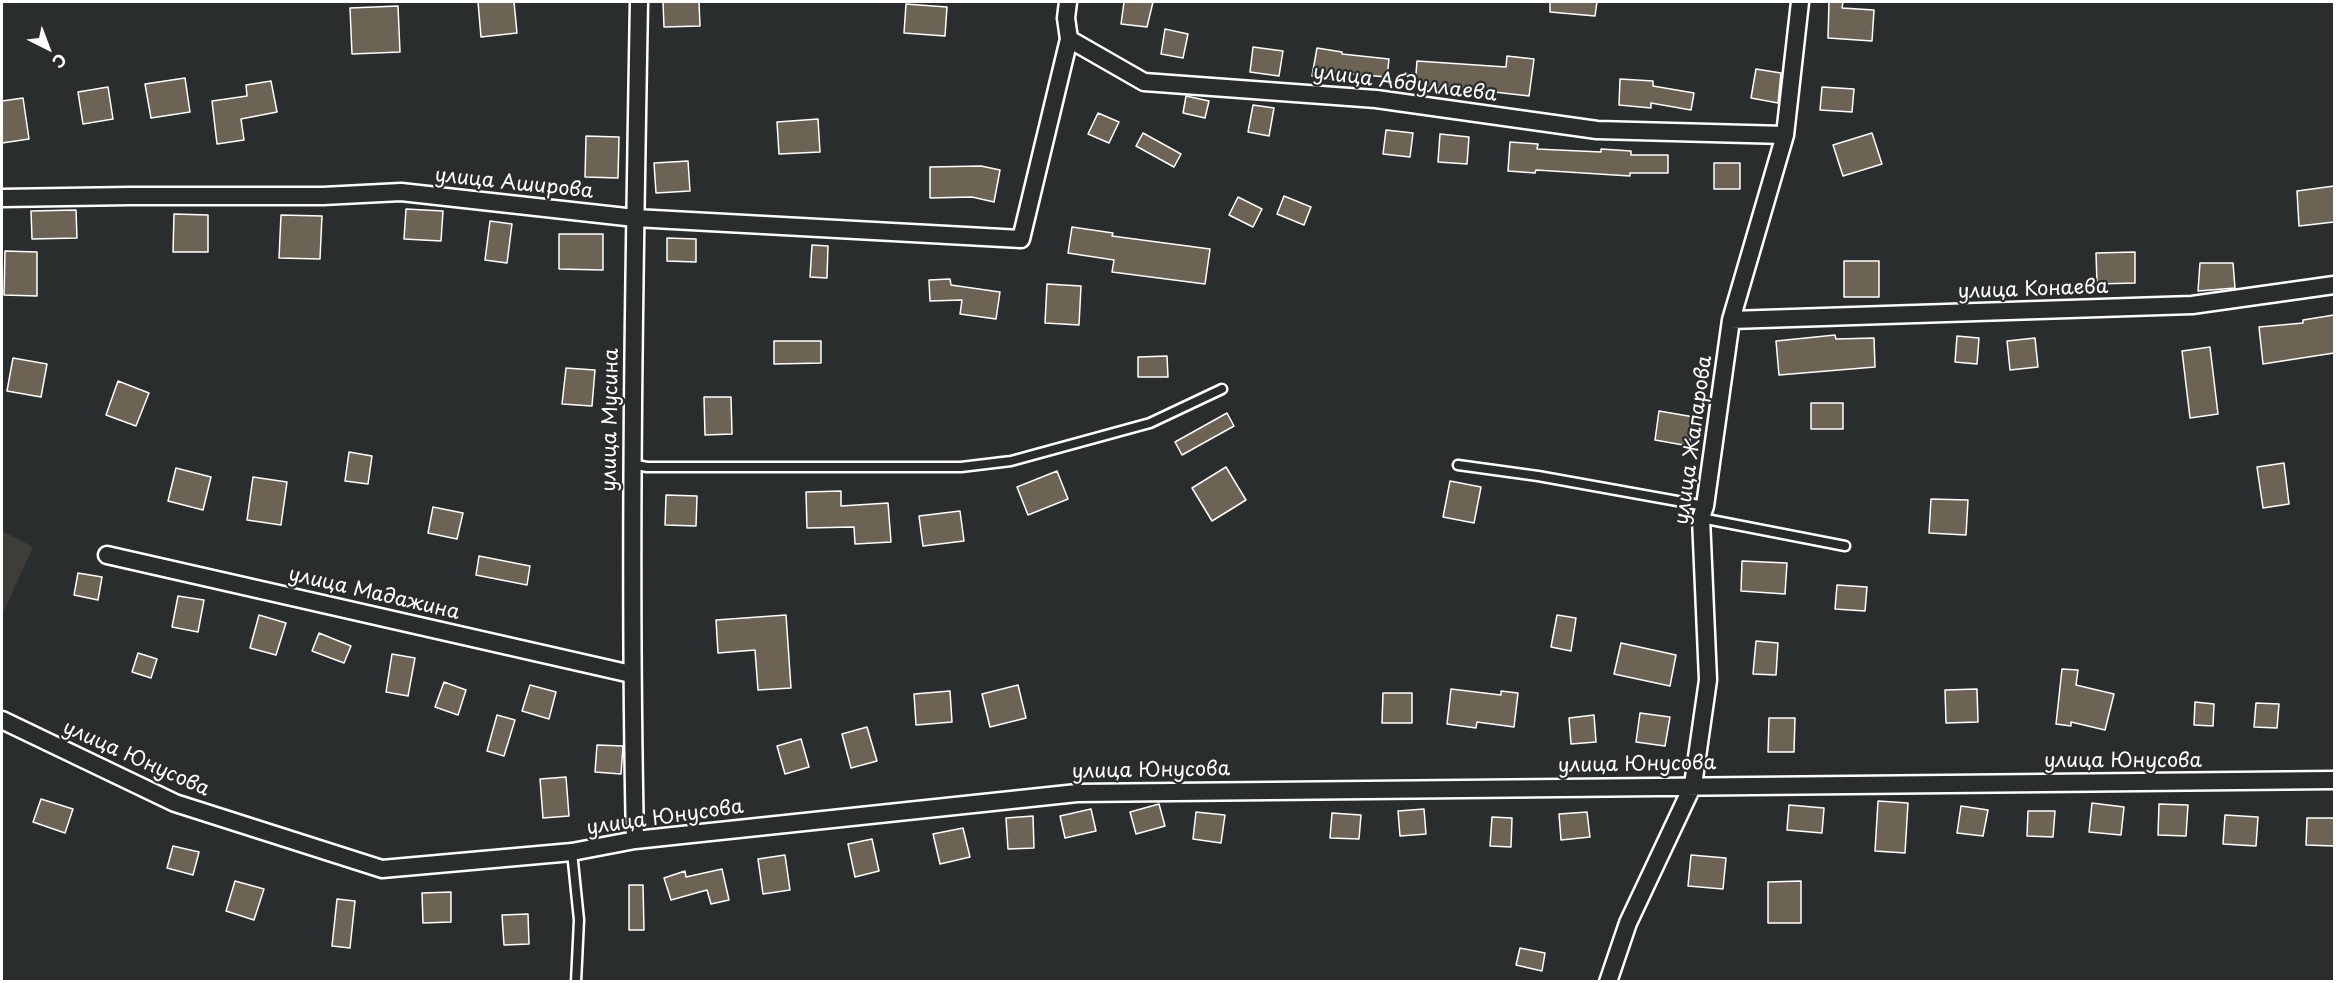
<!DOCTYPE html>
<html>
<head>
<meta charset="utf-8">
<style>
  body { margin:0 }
  #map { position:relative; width:2336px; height:983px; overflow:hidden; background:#2a2d2e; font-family:"Playpen Sans",sans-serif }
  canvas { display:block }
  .frame { position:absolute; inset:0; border:3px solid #fff; pointer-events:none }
  .north { position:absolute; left:18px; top:18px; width:60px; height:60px; -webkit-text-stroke:4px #2a2d2e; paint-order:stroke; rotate:138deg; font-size:16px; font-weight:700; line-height:24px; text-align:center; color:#fff }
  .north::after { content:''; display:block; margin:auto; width:21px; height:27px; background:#fff; clip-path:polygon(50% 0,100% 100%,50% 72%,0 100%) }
</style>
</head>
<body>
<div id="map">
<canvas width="2336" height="983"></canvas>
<div class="frame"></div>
<div class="north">С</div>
</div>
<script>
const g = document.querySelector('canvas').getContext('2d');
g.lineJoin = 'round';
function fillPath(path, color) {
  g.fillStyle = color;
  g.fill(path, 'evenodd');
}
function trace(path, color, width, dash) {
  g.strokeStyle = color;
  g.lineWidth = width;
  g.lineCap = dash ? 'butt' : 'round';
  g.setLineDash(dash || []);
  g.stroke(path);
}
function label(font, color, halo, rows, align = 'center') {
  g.font = font + ' "Playpen Sans",sans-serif';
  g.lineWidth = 4.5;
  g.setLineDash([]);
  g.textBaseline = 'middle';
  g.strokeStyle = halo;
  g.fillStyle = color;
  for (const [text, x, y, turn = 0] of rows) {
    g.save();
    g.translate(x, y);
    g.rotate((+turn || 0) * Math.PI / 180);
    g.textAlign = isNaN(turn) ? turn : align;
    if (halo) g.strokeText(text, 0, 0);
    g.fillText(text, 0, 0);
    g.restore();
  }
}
fillPath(new Path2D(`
  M 2,531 L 33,547 L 2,615 Z`), '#3e3d39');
const building = new Path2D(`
  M 478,2 L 514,2 L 517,33 L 481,37 Z
  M 663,2 L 699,2 L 700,26 L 664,27 Z
  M 1124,2 L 1153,2 L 1147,27 L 1121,24 Z
  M 1550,2 L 1597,2 L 1595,16 L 1550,12 Z
  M 1829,2 L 1843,2 L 1842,8 L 1874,10 L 1872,41 L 1828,38 Z
  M 906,4 L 947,7 L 945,36 L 904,33 Z
  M 398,6 L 400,52 L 352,54 L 350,8 Z
  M 1165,29 L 1188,34 L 1183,58 L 1161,54 Z
  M 1253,47 L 1283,51 L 1279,76 L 1250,72 Z
  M 1317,48 L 1342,52 L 1342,54 L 1389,59 L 1387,77 L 1339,73 L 1338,80 L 1312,76 Z
  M 1507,56 L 1534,59 L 1529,96 L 1442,86 L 1442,88 L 1415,86 L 1417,61 L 1506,67 Z
  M 1756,69 L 1781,73 L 1778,103 L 1751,98 Z
  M 185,78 L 190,112 L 151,118 L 145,84 Z
  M 1620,79 L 1653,81 L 1653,86 L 1694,93 L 1691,110 L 1651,103 L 1651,108 L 1619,105 Z
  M 271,81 L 277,112 L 241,119 L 244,140 L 217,144 L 212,101 L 247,96 L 246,85 Z
  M 108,87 L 113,119 L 83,124 L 78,92 Z
  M 1822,87 L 1854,89 L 1852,112 L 1820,110 Z
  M 1186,96 L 1209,101 L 1205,118 L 1183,113 Z
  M 23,98 L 29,139 L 2,143 L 2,101 Z
  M 1253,105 L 1274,108 L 1269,136 L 1248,132 Z
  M 1098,113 L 1119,122 L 1109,143 L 1088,134 Z
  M 818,119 L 820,152 L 779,154 L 777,122 Z
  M 1386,130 L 1413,133 L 1410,157 L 1383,154 Z
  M 1143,133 L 1181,154 L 1174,167 L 1136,146 Z
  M 1872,133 L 1882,164 L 1843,176 L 1833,145 Z
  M 1440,134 L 1469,137 L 1467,164 L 1438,162 Z
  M 586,136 L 619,137 L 618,178 L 585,177 Z
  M 1510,142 L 1538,144 L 1537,149 L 1601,152 L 1601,149 L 1631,151 L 1631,155 L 1668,155 L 1668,173 L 1630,173 L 1630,176 L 1536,170 L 1535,173 L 1508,171 Z
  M 688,161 L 690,191 L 656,193 L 654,163 Z
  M 1714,163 L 1740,163 L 1740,189 L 1714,189 Z
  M 981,166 L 1000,170 L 994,202 L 972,197 L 930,198 L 930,167 Z
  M 2334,186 L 2334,222 L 2299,226 L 2297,191 Z
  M 1284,196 L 1311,207 L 1304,225 L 1277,214 Z
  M 1238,197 L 1262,209 L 1253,227 L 1229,215 Z
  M 406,209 L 443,211 L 441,241 L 404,239 Z
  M 76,210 L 77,238 L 32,239 L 31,211 Z
  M 174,214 L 208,215 L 208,252 L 173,252 Z
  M 281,215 L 322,216 L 320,259 L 279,258 Z
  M 490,221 L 512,224 L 507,263 L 485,260 Z
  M 1072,227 L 1113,233 L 1112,236 L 1210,249 L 1205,284 L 1112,272 L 1114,260 L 1068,253 Z
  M 559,234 L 603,234 L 603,270 L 559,269 Z
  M 667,238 L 696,239 L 696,262 L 667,261 Z
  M 812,245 L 828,246 L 827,278 L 810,277 Z
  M 5,251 L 37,252 L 37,296 L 4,295 Z
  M 2135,252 L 2135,283 L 2097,284 L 2096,253 Z
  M 1844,261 L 1879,261 L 1879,297 L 1844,297 Z
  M 2200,263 L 2233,263 L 2235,288 L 2198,291 Z
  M 950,279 L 951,285 L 1000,292 L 996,319 L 960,314 L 962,300 L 930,301 L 929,280 Z
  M 1047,284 L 1081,286 L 1079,325 L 1045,323 Z
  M 2334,315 L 2334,353 L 2263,364 L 2259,327 L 2303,323 L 2303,320 Z
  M 1835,335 L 1836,339 L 1874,338 L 1875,367 L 1779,375 L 1776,341 Z
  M 1957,336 L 1979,338 L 1977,364 L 1955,362 Z
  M 2035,338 L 2038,367 L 2010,370 L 2007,341 Z
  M 774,341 L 821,341 L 821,363 L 774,364 Z
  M 2210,347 L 2218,414 L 2190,418 L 2182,351 Z
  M 1167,356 L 1168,377 L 1138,377 L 1138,357 Z
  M 13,358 L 47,364 L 41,397 L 7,391 Z
  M 566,368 L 595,370 L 592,406 L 562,404 Z
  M 118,381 L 149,393 L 136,426 L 106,415 Z
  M 704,397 L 731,397 L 732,434 L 705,435 Z
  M 1811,403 L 1843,403 L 1843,429 L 1811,429 Z
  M 1659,411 L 1694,417 L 1689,446 L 1655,440 Z
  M 1227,413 L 1234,426 L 1182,455 L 1175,442 Z
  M 349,452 L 372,456 L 368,484 L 345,481 Z
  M 2284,463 L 2289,504 L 2263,508 L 2257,467 Z
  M 1226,467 L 1246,500 L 1212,521 L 1192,488 Z
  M 176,468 L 211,477 L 203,510 L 168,501 Z
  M 1057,471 L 1068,499 L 1028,515 L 1017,487 Z
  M 253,477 L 287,482 L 281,525 L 247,520 Z
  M 1450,481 L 1481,487 L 1474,523 L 1443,517 Z
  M 841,491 L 841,506 L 888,503 L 891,542 L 855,544 L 854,527 L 807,528 L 806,492 Z
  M 666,495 L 697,496 L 696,526 L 665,525 Z
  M 1931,499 L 1968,500 L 1966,535 L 1929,533 Z
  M 433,507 L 463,513 L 457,539 L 428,533 Z
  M 960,511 L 964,541 L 923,546 L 919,516 Z
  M 479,556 L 530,566 L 527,585 L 476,575 Z
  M 1742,561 L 1787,563 L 1785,594 L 1741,591 Z
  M 78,573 L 102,577 L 98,600 L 74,595 Z
  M 1837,585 L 1867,587 L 1865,611 L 1835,609 Z
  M 178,596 L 204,600 L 198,632 L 172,627 Z
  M 259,615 L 286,623 L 276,655 L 250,648 Z
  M 786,615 L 791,688 L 758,690 L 755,650 L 718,653 L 716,620 Z
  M 1557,615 L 1576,618 L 1571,651 L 1551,647 Z
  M 319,633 L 351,646 L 344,663 L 312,651 Z
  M 1756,641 L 1778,643 L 1776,675 L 1753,674 Z
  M 1621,643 L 1676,655 L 1670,686 L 1614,674 Z
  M 138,653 L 157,659 L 151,678 L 132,672 Z
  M 392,654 L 415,658 L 408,696 L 386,692 Z
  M 2062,669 L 2078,670 L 2076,685 L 2114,694 L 2105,730 L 2071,722 L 2071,726 L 2056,724 Z
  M 444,682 L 466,690 L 458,715 L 435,707 Z
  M 530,685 L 556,692 L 549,719 L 522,711 Z
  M 1018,685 L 1026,718 L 990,727 L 982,694 Z
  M 1451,689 L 1501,695 L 1501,691 L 1518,693 L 1514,727 L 1477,722 L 1476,728 L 1447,724 Z
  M 1977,689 L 1978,722 L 1946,723 L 1945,690 Z
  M 950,691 L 952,722 L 916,725 L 914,694 Z
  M 1383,693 L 1412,693 L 1412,723 L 1382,723 Z
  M 2195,702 L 2214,704 L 2213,726 L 2194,725 Z
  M 2256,703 L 2279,704 L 2277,728 L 2254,727 Z
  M 1640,713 L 1670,717 L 1665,746 L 1636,742 Z
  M 497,715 L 515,720 L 504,756 L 487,751 Z
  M 1594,715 L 1596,742 L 1571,744 L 1569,718 Z
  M 1769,718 L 1795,718 L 1794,752 L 1768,752 Z
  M 867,727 L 877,761 L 851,768 L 842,734 Z
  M 801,739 L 809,767 L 785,774 L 777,746 Z
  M 597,745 L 623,746 L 621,774 L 595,772 Z
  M 566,777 L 569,816 L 543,818 L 540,779 Z
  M 41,799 L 73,809 L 65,833 L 33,822 Z
  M 1878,801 L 1908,803 L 1905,853 L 1875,851 Z
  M 2092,803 L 2124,807 L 2121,835 L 2089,832 Z
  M 1159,804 L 1165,826 L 1136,834 L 1130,812 Z
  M 2159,804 L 2188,805 L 2186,836 L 2158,835 Z
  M 1789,805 L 1824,808 L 1822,833 L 1787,830 Z
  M 1961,806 L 1988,810 L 1983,836 L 1957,833 Z
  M 1091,809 L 1096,831 L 1065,838 L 1060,816 Z
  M 1424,809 L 1426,834 L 1400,836 L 1398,811 Z
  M 2028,811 L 2055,811 L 2053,837 L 2027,836 Z
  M 1196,812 L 1225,815 L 1221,843 L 1193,839 Z
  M 1587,812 L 1590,837 L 1561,840 L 1559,814 Z
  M 1332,813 L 1361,815 L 1359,839 L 1330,838 Z
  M 2225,815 L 2258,817 L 2256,846 L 2223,844 Z
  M 1033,816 L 1034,848 L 1008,849 L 1006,818 Z
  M 1492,817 L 1512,818 L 1511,847 L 1490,846 Z
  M 2307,818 L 2334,818 L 2334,846 L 2306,845 Z
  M 963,828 L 970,857 L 940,864 L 933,834 Z
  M 872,839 L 879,871 L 855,877 L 848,844 Z
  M 173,846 L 199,852 L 193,875 L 167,868 Z
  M 785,855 L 790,890 L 763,894 L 758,859 Z
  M 1691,855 L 1726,858 L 1723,889 L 1688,886 Z
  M 722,869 L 729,900 L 711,904 L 707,890 L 671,900 L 664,878 L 685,871 L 686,877 Z
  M 235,881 L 264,889 L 254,920 L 226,911 Z
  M 1801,881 L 1801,923 L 1768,923 L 1768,882 Z
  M 629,885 L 643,885 L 644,930 L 629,930 Z
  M 451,892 L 451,922 L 423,923 L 422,893 Z
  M 337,899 L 355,901 L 350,948 L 332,946 Z
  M 528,914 L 529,944 L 504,945 L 502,915 Z
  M 1520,948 L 1545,953 L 1542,971 L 1516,965 Z`);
fillPath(building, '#6d6354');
trace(building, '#fff', 1.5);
const service = new Path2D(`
  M 631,464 L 647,467 L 961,467 L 1011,461 L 1150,423 L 1222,389
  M 1458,465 L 1538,476 L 1705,506
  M 1701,518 L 1845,546
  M 572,852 L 579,920 L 576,982`);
const minor = new Path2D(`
  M 1068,2 L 1066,18 L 1069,39 L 1144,82 L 1376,99 L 1597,130 L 1785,135
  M 2,198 L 130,196 L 323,196 L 401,192 L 635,218 L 1021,239 L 1069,39
  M 1731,320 L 2192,305 L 2334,285
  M 107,555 L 631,674
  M 2,720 L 175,803 L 382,869 L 572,852 L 635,840 L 1077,793 L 2334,780
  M 635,840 C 629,560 634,281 639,2
  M 1608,982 L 1628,923 L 1693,785 L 1708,680 L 1701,518 L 1705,506 L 1731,320 L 1785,135 L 1800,2`);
trace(service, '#fff', 13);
trace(minor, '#fff', 21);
trace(service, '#2a2d2e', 8);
trace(minor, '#2a2d2e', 16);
label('20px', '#fff', '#2a2d2e', [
  ["улица Абдуллаева",1405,84,7],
  ["улица Аширова",514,184,6],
  ["улица Конаева",2033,290,-2],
  ["улица Мусина",611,420,-89],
  ["улица Жапарова",1694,440,-82],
  ["улица Мадажина",374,594,13],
  ["улица Юнусова",136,759,24],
  ["улица Юнусова",2123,761],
  ["улица Юнусова",1637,765,-1],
  ["улица Юнусова",1151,771,-1],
  ["улица Юнусова",665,818,-8]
]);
</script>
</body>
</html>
